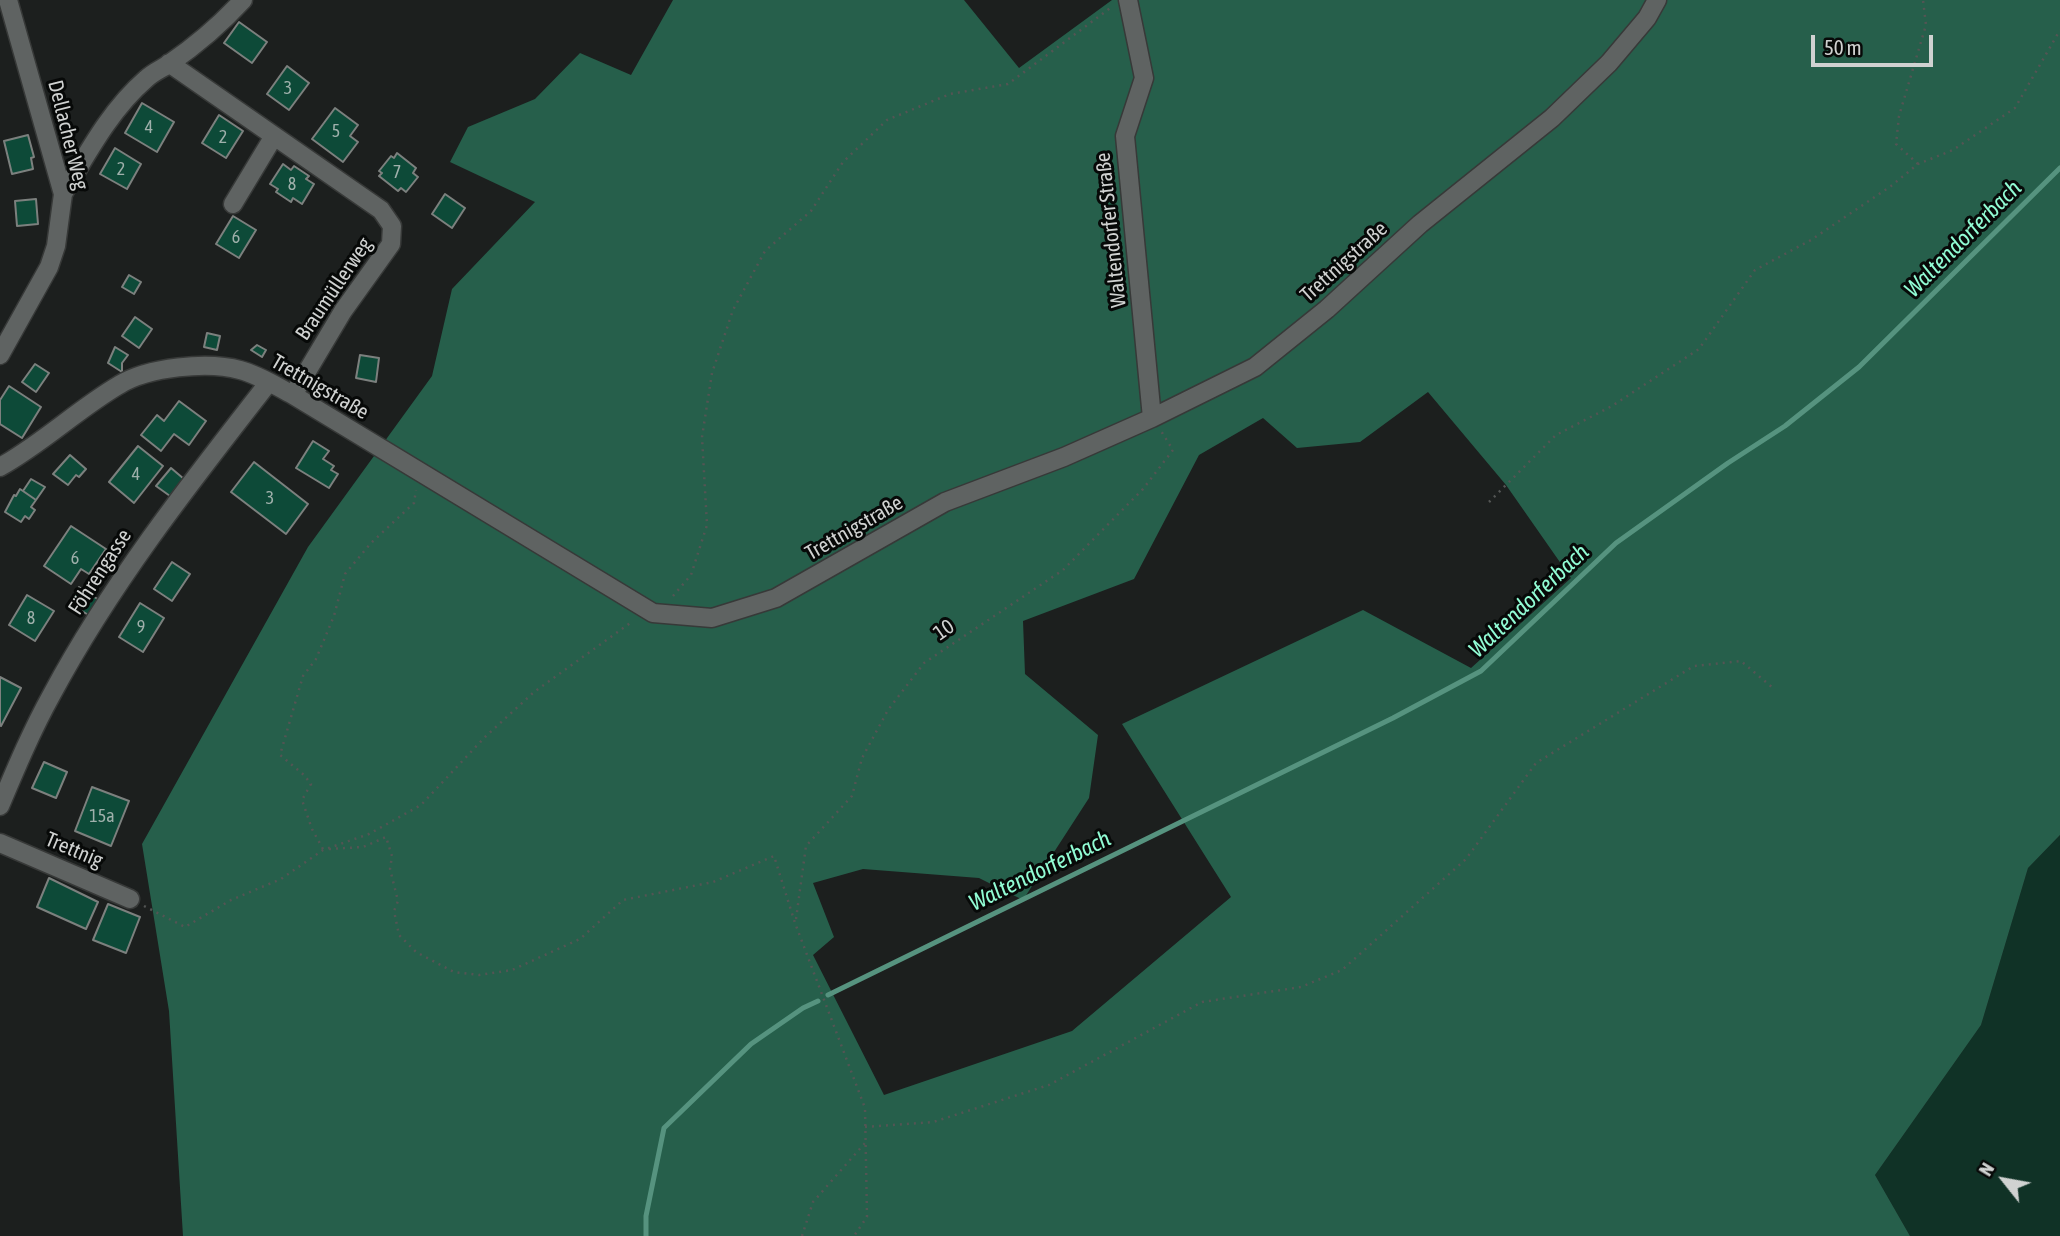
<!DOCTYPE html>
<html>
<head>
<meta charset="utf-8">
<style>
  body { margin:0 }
  #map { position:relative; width:2060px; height:1236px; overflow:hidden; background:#1c1f1e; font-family:"Asap Condensed",sans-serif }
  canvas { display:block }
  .north { position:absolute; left:1969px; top:1145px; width:70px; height:70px; -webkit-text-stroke:5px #070908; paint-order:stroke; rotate:301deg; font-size:19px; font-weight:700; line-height:28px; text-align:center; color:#d0d2d1 }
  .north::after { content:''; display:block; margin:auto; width:24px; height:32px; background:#d0d2d1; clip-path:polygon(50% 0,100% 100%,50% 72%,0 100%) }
  .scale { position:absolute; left:1811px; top:35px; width:122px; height:32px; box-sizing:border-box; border:4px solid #d0d2d1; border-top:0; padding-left:9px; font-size:21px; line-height:24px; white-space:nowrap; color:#d0d2d1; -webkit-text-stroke:5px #070908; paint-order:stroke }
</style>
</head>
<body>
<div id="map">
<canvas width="2060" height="1236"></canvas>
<div class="north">N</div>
<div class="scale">50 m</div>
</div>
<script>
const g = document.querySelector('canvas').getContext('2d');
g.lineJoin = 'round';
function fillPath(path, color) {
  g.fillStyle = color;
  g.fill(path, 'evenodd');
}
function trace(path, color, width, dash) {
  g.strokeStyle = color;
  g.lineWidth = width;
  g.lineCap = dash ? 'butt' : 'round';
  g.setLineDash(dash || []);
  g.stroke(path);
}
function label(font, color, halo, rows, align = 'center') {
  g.font = font + ' "Asap Condensed",sans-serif';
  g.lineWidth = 6;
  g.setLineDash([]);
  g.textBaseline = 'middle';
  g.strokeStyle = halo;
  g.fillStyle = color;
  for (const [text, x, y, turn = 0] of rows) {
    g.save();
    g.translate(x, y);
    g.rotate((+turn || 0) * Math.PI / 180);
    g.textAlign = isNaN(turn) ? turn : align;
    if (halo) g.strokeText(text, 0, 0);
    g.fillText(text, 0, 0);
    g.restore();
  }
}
fillPath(new Path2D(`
  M 2060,835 L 2060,1236 L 1910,1236 L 1875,1175 L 1981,1025 L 2028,868 Z`), '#103226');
fillPath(new Path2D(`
  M 673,0 L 964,0 L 1019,68 L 1112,0 L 2060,0 L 2060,835 L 2028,868 L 1981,1025 L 1875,1175 L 1910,1236 L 183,1236 L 169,1011 L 142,844 L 308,547 L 432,376 L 452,289 L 535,202 L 450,162 L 468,127 L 535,99 L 580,53 L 631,75 ZM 1428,392 L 1506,485 L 1571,578 L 1471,668 L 1363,610 L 1122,724 L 1231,897 L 1072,1031 L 884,1095 L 813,955 L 834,937 L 813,883 L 863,869 L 979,878 L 1023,900 L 1089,798 L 1098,735 L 1025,674 L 1023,621 L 1134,579 L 1199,455 L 1263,418 L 1297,448 L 1360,442 Z`), '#265f4b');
trace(new Path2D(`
  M 828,995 L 1393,718 L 1481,671 L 1616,543 L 1728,463 L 1785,426 L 1859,367 L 2060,168
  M 646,1236 L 646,1216 L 664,1128 L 751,1044 L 803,1008 L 818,1001`), '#56937f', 5);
const building = new Path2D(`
  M 239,22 L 267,42 L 252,63 L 224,43 Z
  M 287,66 L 309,83 L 289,110 L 267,94 Z
  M 142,103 L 174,122 L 157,152 L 125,133 Z
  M 335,108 L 358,125 L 350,136 L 358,142 L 343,162 L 312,139 Z
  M 219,115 L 243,131 L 226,158 L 202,143 Z
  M 28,135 L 34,157 L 31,158 L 33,169 L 12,174 L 4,141 Z
  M 115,148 L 141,164 L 127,189 L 100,174 Z
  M 397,153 L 416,168 L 413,173 L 418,177 L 406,192 L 401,188 L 398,191 L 379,176 L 382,173 L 379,171 L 391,156 L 394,158 Z
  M 283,164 L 291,170 L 294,166 L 309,176 L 306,179 L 314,184 L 302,204 L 293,198 L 291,202 L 276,192 L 278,189 L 270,184 Z
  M 445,194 L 465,208 L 452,228 L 432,214 Z
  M 36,199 L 38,224 L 17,226 L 15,201 Z
  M 233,216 L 256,230 L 239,258 L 216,244 Z
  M 129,275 L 141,282 L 134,294 L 122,287 Z
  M 135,317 L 152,329 L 139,348 L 122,336 Z
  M 207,333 L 220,336 L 217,350 L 204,347 Z
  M 257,345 L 266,350 L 262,357 L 251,350 Z
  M 115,347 L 128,355 L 122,363 L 122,372 L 108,363 Z
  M 360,355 L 379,358 L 376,382 L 356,378 Z
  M 35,364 L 49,373 L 36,392 L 22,382 Z
  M 9,386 L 41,407 L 22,438 L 0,424 L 0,400 Z
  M 179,401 L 206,421 L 189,445 L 174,434 L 161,451 L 141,435 L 157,415 L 164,421 Z
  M 313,441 L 329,451 L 323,459 L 334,466 L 331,470 L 338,474 L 329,488 L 296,468 Z
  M 138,446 L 163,466 L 134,503 L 109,482 Z
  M 70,455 L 86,469 L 79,477 L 76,475 L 68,485 L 53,474 Z
  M 254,462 L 308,504 L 286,534 L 231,492 Z
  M 171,468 L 184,479 L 170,496 L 156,486 Z
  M 31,479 L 45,487 L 36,500 L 23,491 Z
  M 20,489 L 36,500 L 31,507 L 35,510 L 29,519 L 25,516 L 21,522 L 5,512 L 14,495 L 16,496 Z
  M 71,526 L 106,549 L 89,574 L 81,569 L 71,584 L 44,566 Z
  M 172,562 L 190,574 L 172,601 L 154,589 Z
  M 79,587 L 99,600 L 90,616 L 69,603 Z
  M 27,595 L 54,611 L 35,641 L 9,625 Z
  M 140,603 L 164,618 L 143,652 L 119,637 Z
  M 0,677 L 21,688 L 1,726 L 0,725 Z
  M 44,762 L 67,772 L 56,798 L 32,788 Z
  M 92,787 L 129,801 L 111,846 L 75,831 Z
  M 49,878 L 98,902 L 86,929 L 37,907 Z
  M 108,904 L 140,917 L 126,953 L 93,940 Z`);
fillPath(building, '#0d4a38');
trace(building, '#7c807e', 2);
const minor = new Path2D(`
  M 1128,0 L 1144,78 L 1125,136 L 1152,418
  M 169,63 L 381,210 L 392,226 L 391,244 L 343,311 L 293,395
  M 63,194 C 87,154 110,110 146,79 C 152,73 161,69 169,64 C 195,46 222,23 243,0
  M 233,204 L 274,136
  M 0,355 L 49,267 L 56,246 L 63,194 L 8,0
  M 0,467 C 43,443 78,409 119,385 C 148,367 208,361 240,370 C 259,375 276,386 293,395 L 653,613 L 712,618 L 776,598 L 945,502 L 1064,457 L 1152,418 L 1255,367 L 1327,309 L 1420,224 L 1552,118 L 1609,63 L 1647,18 L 1657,0
  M 0,806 C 16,768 32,730 52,694 C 112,582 191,482 269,382
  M 0,843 L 130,899`);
trace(minor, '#373938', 21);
trace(new Path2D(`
  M 1918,164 L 1896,144 L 1899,116 L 1926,25 L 1923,0
  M 1489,502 L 1556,435 L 1612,406 L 1699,349 L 1755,270 L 1811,240 L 1891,186 L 1918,164 L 1953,150 L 2015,108 L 2060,30
  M 673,596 L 691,575 L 707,525 L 702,437 L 712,373 L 733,310 L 765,251 L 811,211 L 843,162 L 887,120 L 950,94 L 1008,84 L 1113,6
  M 323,849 L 312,829 L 302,800 L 311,784 L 304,775 L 280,755 L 303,676 L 316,659 L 334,616 L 345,574 L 371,543 L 414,503 L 416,490
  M 329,849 L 363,847 L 386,837 L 392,856 L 390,869 L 398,901 L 394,911 L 399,935 L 416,952 L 454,972 L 479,975 L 512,970 L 580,939 L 623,900 L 713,882 L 774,856 L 795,923 L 865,1108 L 867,1217 L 854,1236
  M 144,906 L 185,927 L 231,900 L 281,879 L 323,850 L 369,834 L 421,805 L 485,737 L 534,692 L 633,621
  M 796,919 L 806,846 L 852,796 L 862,758 L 888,710 L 924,663 L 1063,570 L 1143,489 L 1173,450 L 1161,431
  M 865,1127 L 933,1122 L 1049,1085 L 1202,1002 L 1301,987 L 1342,970 L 1466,859 L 1536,763 L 1694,666 L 1741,661 L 1773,688
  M 802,1236 L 813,1202 L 865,1143`), '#535554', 2.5, [2, 5]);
trace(minor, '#5f6362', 18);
label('18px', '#9fb0ab', null, [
  ["3",288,88],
  ["4",149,127],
  ["5",336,131],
  ["2",223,137],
  ["2",121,169],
  ["7",397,172],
  ["8",292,184],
  ["6",236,237],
  ["4",136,474],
  ["3",270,498],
  ["6",75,558],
  ["8",31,618],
  ["9",141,627],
  ["15a",102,816]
]);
label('21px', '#d0d2d1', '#070908', [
  ["Dellacher Weg",68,135,76],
  ["Waltendorfer Straße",1111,230,-96],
  ["Trettnigstraße",1344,262,-42],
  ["Braumüllerweg",334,289,-56],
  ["Trettnigstraße",320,387,30],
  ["Trettnigstraße",854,528,-30],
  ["Föhrengasse",100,572,-57],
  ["10",944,630,-35],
  ["Trettnig",74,850,23]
]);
label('italic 23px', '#91fcd4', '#070908', [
  ["Waltendorferbach",1963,239,-45],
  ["Waltendorferbach",1529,601,-43],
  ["Waltendorferbach",1040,871,-26]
]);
</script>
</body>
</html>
